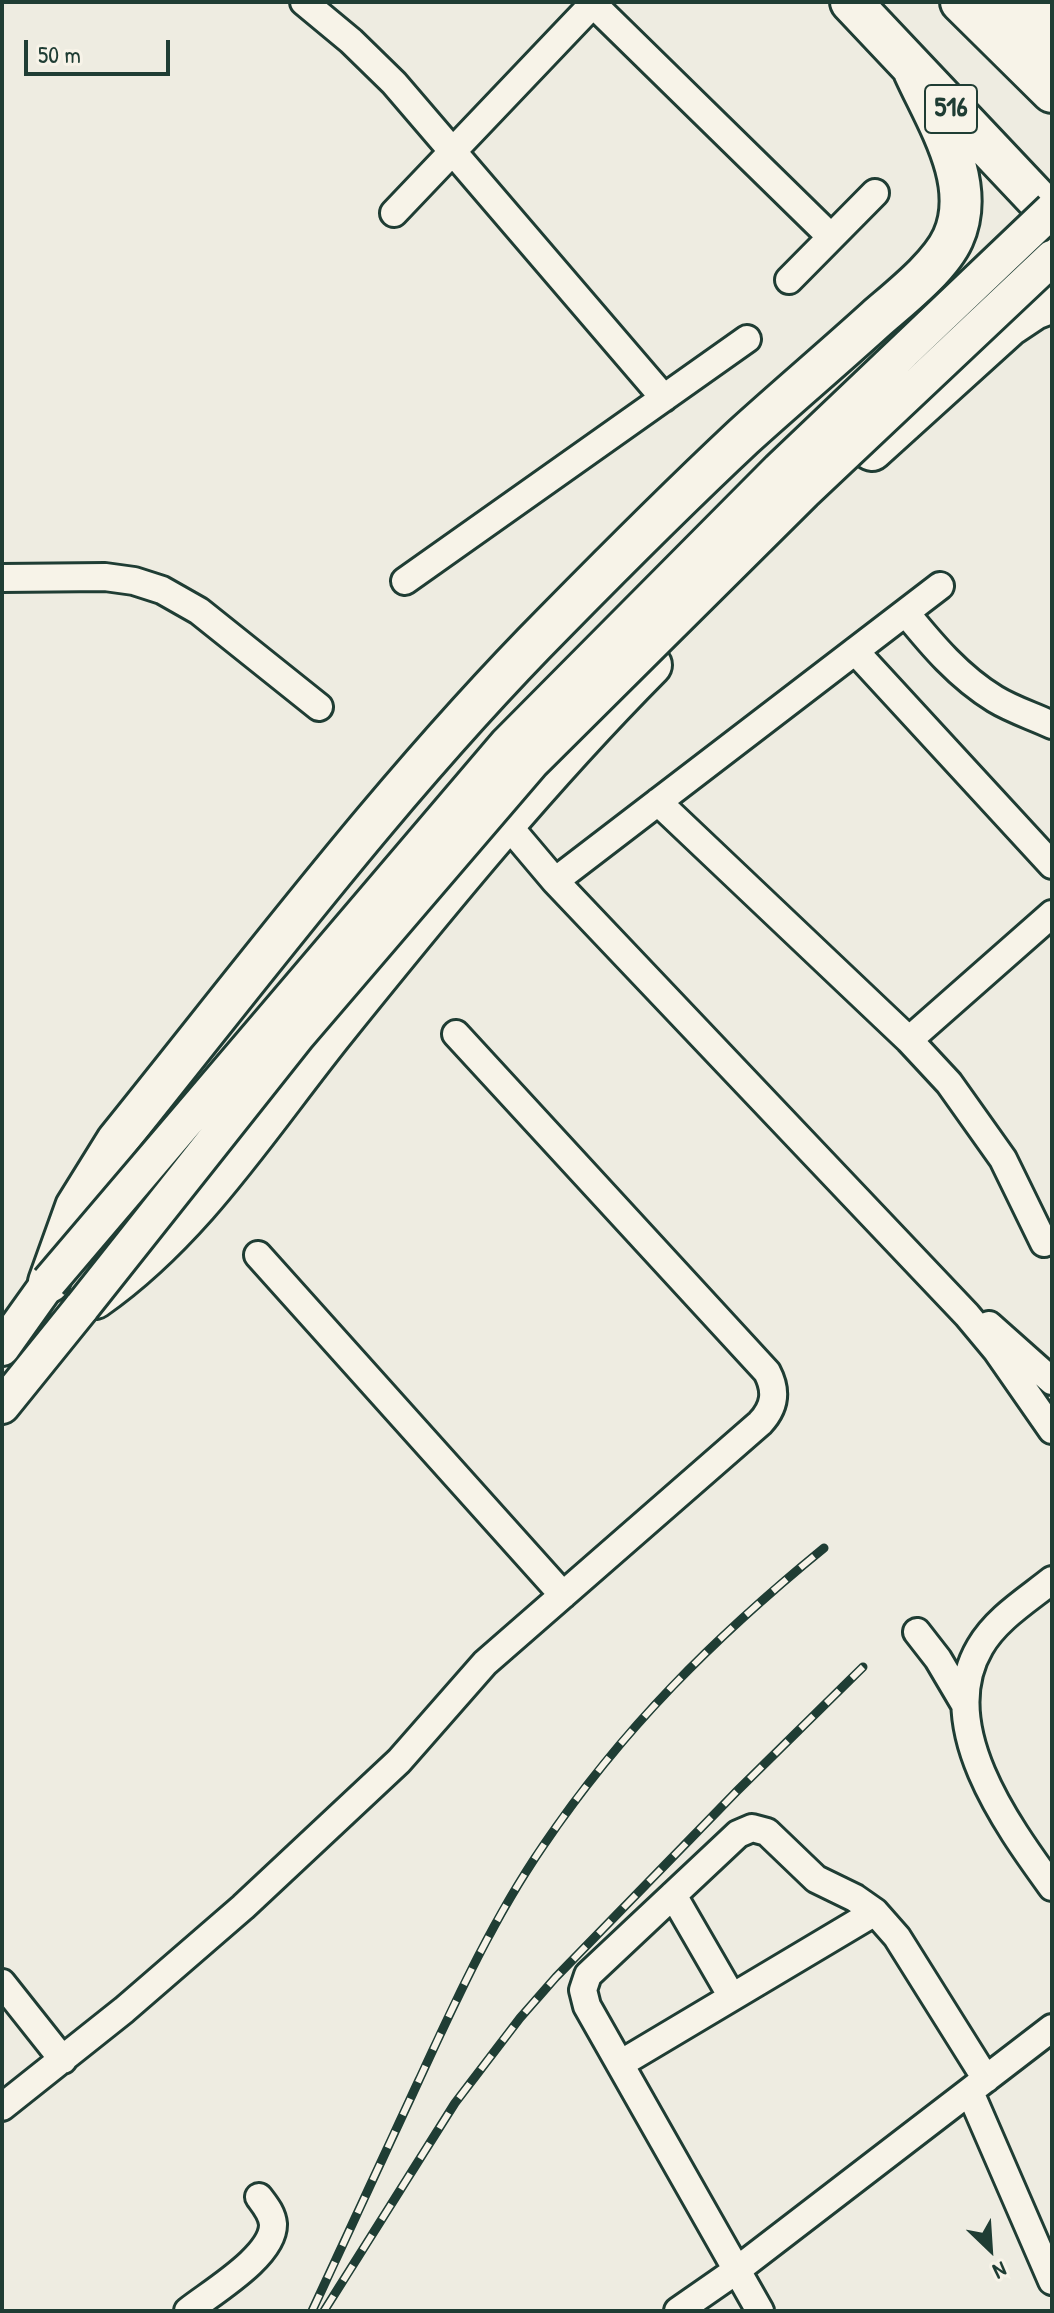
<!DOCTYPE html>
<html>
<head>
<meta charset="utf-8">
<style>
  body { margin:0 }
  #map { position:relative; width:1054px; height:2313px; overflow:hidden; background:#eeece1; font-family:"Patrick Hand",sans-serif }
  canvas { display:block }
  .frame { position:absolute; inset:0; border:4px solid #1f3d34; pointer-events:none }
  .north { position:absolute; left:950px; top:2209px; width:80px; height:80px; -webkit-text-stroke:6px #f7f3e8; paint-order:stroke; rotate:155deg; font-size:22px; font-weight:700; line-height:32px; text-align:center; color:#1f3d34 }
  .north::after { content:''; display:block; margin:auto; width:28px; height:36px; background:#1f3d34; clip-path:polygon(50% 0,100% 100%,50% 72%,0 100%) }
  .scale { position:absolute; left:24px; top:40px; width:146px; height:36px; box-sizing:border-box; border:4px solid #1f3d34; border-top:0; padding-left:10px; font-size:24px; line-height:28px; white-space:nowrap; color:#1f3d34; -webkit-text-stroke:6px #f7f3e8; paint-order:stroke }
</style>
</head>
<body>
<div id="map">
<canvas width="1054" height="2313"></canvas>
<div class="frame"></div>
<div class="north">N</div>
<div class="scale">50 m</div>
</div>
<script>
const g = document.querySelector('canvas').getContext('2d');
g.lineJoin = 'round';
function trace(path, color, width, dash) {
  g.strokeStyle = color;
  g.lineWidth = width;
  g.lineCap = dash ? 'butt' : 'round';
  g.setLineDash(dash || []);
  g.stroke(path);
}
function label(font, color, halo, rows, align = 'center') {
  g.font = font + ' "Patrick Hand",sans-serif';
  g.lineWidth = 6;
  g.setLineDash([]);
  g.textBaseline = 'middle';
  g.strokeStyle = halo;
  g.fillStyle = color;
  for (const [text, x, y, turn = 0] of rows) {
    g.save();
    g.translate(x, y);
    g.rotate((+turn || 0) * Math.PI / 180);
    g.textAlign = isNaN(turn) ? turn : align;
    if (halo) g.strokeText(text, 0, 0);
    g.fillText(text, 0, 0);
    g.restore();
  }
}
const minor = new Path2D(`
  M 304,2 L 351,41 L 394,83 L 664,398
  M 591,2 L 831,237
  M 1001,2 L 1052,55
  M 394,213 L 593,4
  M 789,280 L 875,193
  M 2,578 L 105,577 L 134,581 L 162,590 L 199,611 L 319,707
  M 405,581 L 747,339
  M 906,613 C 932,645 959,677 995,699 C 1013,710 1033,716 1052,725
  M 855,651 L 1052,865
  M 658,802 L 909,1040 L 949,1083 L 1003,1159 L 1044,1243
  M 506,823 L 555,881 L 967,1315 L 997,1351 L 1052,1430
  M 555,881 L 940,586
  M 909,1040 L 1052,914
  M 258,1255 L 563,1595
  M 989,1325 L 1052,1381
  M 1052,1580 C 1027,1600 996,1619 980,1647 C 934,1725 1007,1825 1052,1887
  M 917,1632 L 938,1659 L 964,1703
  M 673,1895 L 732,1997
  M 2,1983 L 63,2060
  M 620,2064 L 875,1912
  M 970,2092 L 1052,2281
  M 2,2107 L 124,2010 L 243,1907 L 399,1761 L 485,1663 L 760,1423 C 775,1407 777,1391 767,1372 L 456,1034
  M 188,2311 C 212,2292 274,2256 273,2224 C 272,2213 265,2205 259,2197
  M 678,2311 L 737,2270 L 1052,2028
  M 760,2311 L 587,2006 L 583,1990 L 588,1975 L 738,1834 L 752,1828 L 767,1832 L 816,1879 L 855,1898 L 875,1912 L 897,1937 L 986,2079`);
const major = new Path2D(`
  M 2,1348 L 49,1282
  M 2,1406 L 82,1307`);
const highway = new Path2D(`
  M 851,2 L 1052,215
  M 961,2 L 1052,92
  M 1037,2 L 1052,17
  M 872,450 L 1010,325 L 1034,309 L 1052,302
  M 49,1282 L 76,1207 L 117,1141 C 259,965 396,782 556,621 C 617,559 679,497 743,437 C 787,397 832,359 876,319 C 900,298 940,267 953,238 C 978,183 936,120 914,71
  M 95,1298 C 195,1228 261,1121 337,1027 C 437,903 539,778 651,665`);
trace(minor, '#1f3d34', 32);
trace(major, '#1f3d34', 40);
trace(highway, '#1f3d34', 46);
trace(minor, '#f7f3e8', 26);
trace(major, '#f7f3e8', 34);
trace(highway, '#f7f3e8', 40);
const rail = new Path2D(`
  M 312,2311 C 348,2234 383,2157 419,2080 C 456,2000 493,1919 543,1846 C 623,1728 714,1638 824,1548
  M 324,2311 L 455,2103 L 520,2018 L 556,1977 L 737,1791 L 863,1667`);
trace(rail, '#1f3d34', 9);
trace(rail, '#f7f3e8', 6, [18]);
const majorBridge = new Path2D(`
  M 49,1282 L 507,744 L 779,470 L 1052,210
  M 82,1307 L 297,1036 L 532,762 L 804,492 L 1052,258`);
trace(majorBridge, '#1f3d34', 40, []);
trace(majorBridge, '#f7f3e8', 34);
for (const [x, y, w] of [
  [951,109,52]
]) {
  const box = new Path2D();
  box.roundRect(x - w / 2, y - 24, w, 48, 6);
  g.fillStyle = '#f7f3e8';
  g.fill(box);
  trace(box, '#1f3d34', 2);
}
label('bold 28px', '#1f3d34', null, [
  ["516",951,109]
]);
</script>
</body>
</html>
